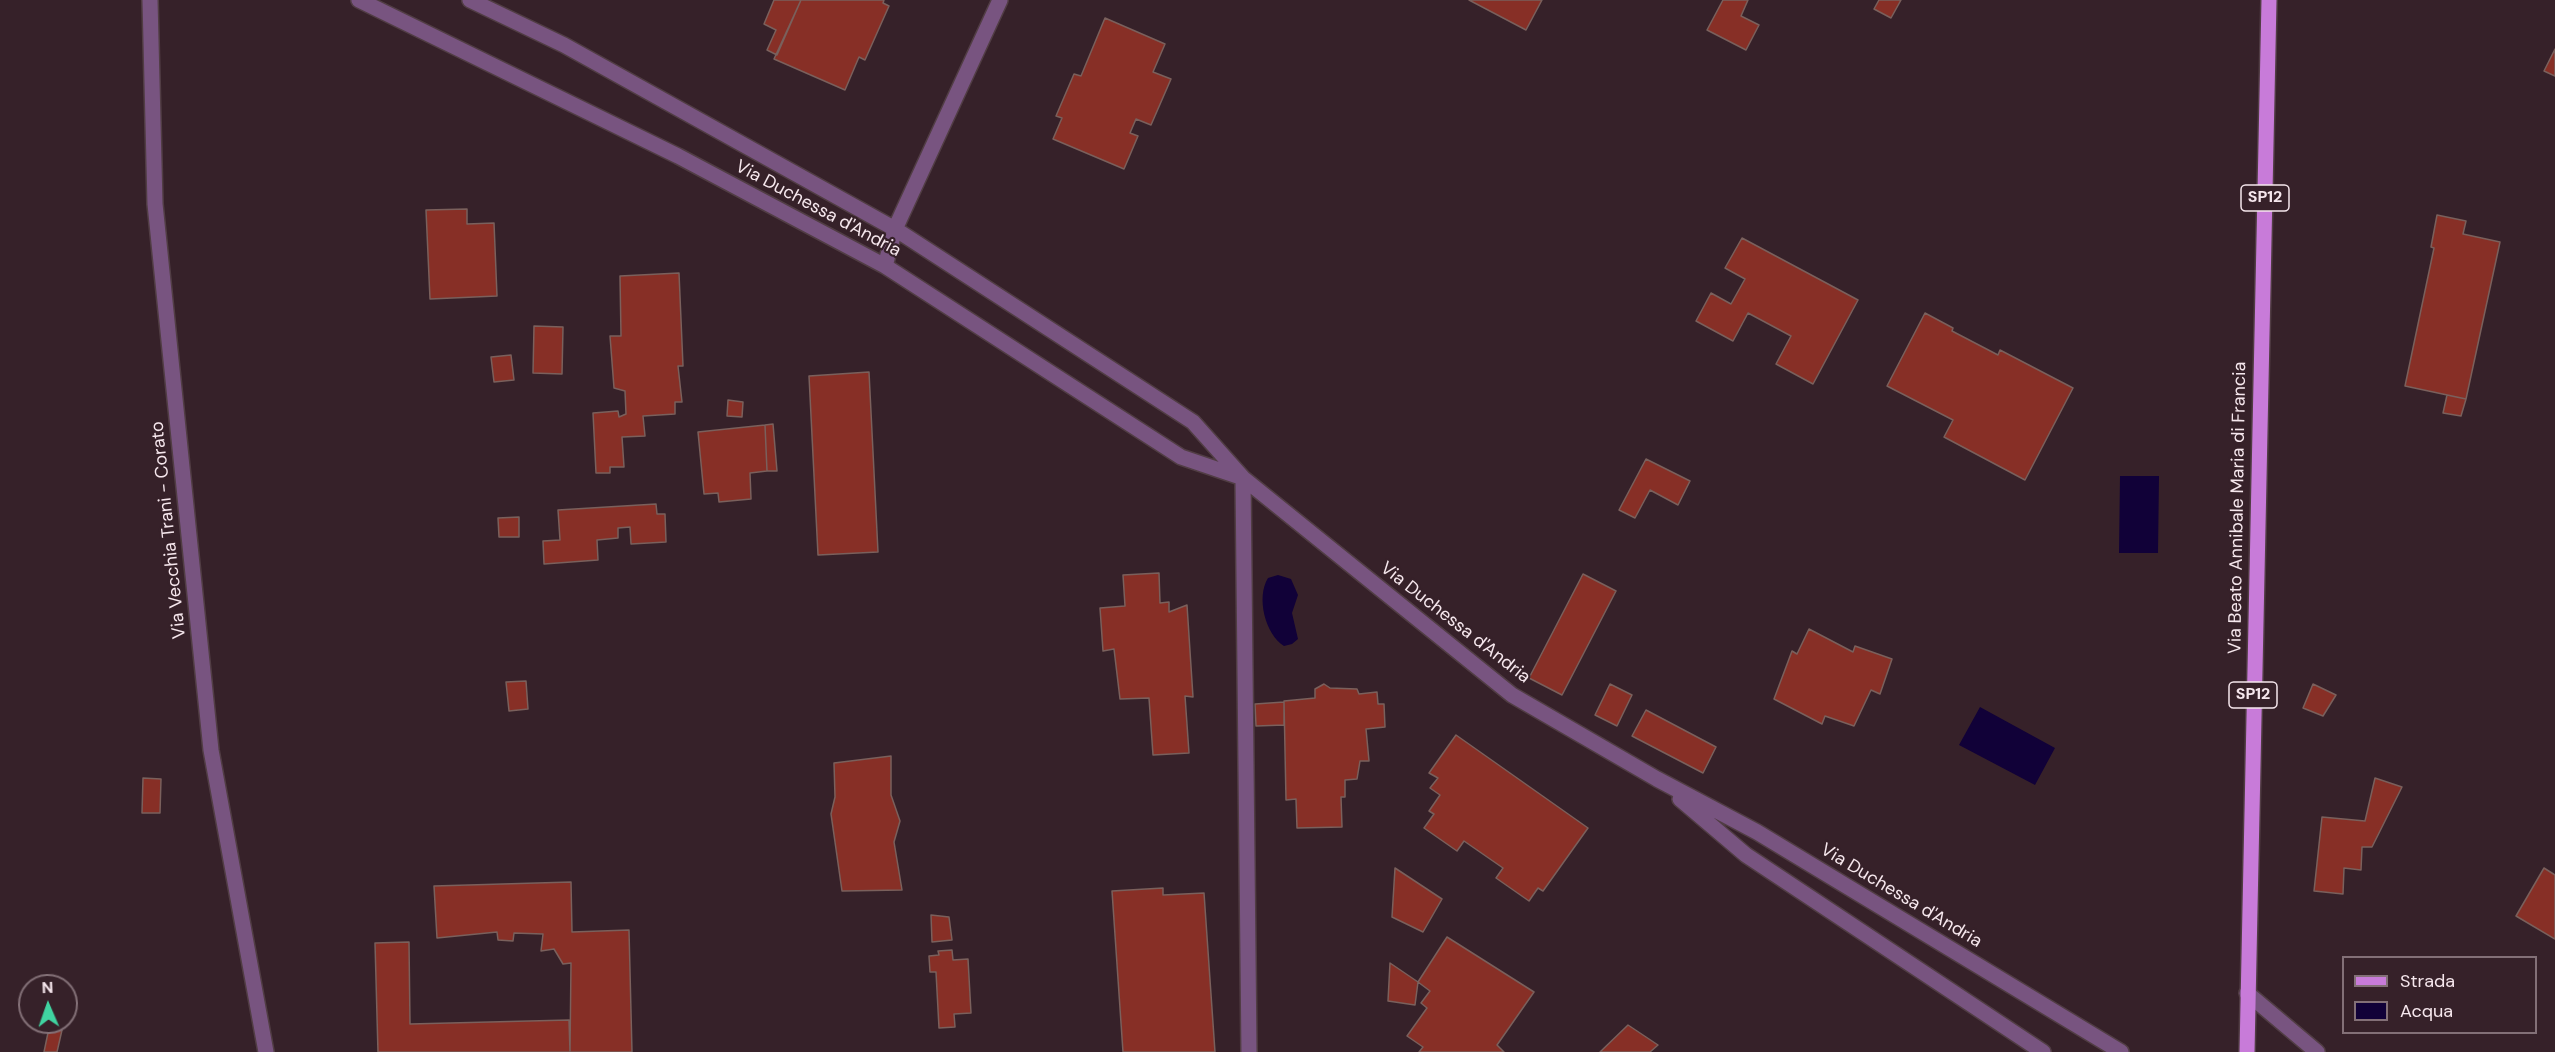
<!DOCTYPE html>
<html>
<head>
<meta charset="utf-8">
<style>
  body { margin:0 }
  #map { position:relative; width:2555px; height:1052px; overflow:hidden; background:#362129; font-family:"DM Sans",sans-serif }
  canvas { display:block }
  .legend { position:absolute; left:2342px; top:956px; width:195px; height:78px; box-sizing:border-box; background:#362129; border:2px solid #837077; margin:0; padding:8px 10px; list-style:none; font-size:18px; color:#f6e7ed }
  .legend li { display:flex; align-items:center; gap:12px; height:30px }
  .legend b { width:30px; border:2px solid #837077 }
  .north { position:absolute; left:18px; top:974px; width:60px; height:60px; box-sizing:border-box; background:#362129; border:2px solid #837077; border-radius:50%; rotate:358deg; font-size:16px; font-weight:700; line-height:24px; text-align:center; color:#f6e7ed }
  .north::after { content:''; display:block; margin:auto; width:21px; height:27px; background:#40d4a1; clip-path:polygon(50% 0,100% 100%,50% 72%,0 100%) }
</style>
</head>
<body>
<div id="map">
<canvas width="2555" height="1052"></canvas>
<ul class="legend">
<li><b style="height:8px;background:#c87bd9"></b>Strada</li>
<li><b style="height:16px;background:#110138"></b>Acqua</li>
</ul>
<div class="north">N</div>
</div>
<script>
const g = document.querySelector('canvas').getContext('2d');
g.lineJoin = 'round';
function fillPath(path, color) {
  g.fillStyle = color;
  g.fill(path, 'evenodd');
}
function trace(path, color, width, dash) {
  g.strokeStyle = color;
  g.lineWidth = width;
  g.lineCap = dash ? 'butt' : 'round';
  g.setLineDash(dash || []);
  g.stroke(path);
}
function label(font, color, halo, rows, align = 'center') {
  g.font = font + ' "DM Sans",sans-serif';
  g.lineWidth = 4.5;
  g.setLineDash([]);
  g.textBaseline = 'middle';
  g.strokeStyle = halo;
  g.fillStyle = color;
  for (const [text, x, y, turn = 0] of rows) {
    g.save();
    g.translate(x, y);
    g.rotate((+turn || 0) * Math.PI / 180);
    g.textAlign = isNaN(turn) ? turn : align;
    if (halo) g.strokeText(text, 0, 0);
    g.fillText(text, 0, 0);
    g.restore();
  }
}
fillPath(new Path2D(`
  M 2120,476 L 2159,476 L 2158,553 L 2119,553 Z
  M 1278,575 L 1291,579 L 1298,595 L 1292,613 L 1298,639 L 1292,644 L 1284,646 C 1265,634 1256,597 1268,578 Z
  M 1980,707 L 2055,748 L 2035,785 L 1959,745 Z`), '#110138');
const building = new Path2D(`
  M 774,0 L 801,0 L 777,55 L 767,50 L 776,30 L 764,24 Z
  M 801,0 L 884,0 L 883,3 L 889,6 L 865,60 L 859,57 L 845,90 L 774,59 Z
  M 1469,0 L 1542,0 L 1526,30 Z
  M 1723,0 L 1748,0 L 1741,16 L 1759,25 L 1746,50 L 1707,30 Z
  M 1879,0 L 1901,0 L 1891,18 L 1874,9 Z
  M 1105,18 L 1165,44 L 1153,72 L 1171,79 L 1151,125 L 1136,119 L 1130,133 L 1138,136 L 1124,169 L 1053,139 L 1062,118 L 1056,116 L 1074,74 L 1081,76 Z
  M 2555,49 L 2555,76 L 2544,71 Z
  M 467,209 L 467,224 L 494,223 L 497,296 L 430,299 L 426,210 Z
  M 2437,215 L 2466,221 L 2463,234 L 2500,242 L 2466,399 L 2405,386 L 2434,248 L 2431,247 Z
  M 1742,238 L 1858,300 L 1813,384 L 1776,364 L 1791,336 L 1748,313 L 1733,341 L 1696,321 L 1711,293 L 1731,304 L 1745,279 L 1725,268 Z
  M 679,273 L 683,366 L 678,366 L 682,402 L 675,402 L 675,414 L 643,416 L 645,436 L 622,437 L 624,467 L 610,467 L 610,473 L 596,473 L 593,413 L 618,411 L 619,417 L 626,414 L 625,391 L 614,388 L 610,336 L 621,336 L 620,276 Z
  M 1925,313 L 1953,328 L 1952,331 L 1998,355 L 2000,350 L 2073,388 L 2025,480 L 1944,437 L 1953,420 L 1887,386 Z
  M 534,326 L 563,327 L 562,374 L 533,373 Z
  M 511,355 L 514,380 L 494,382 L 491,357 Z
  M 869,372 L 878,552 L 818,555 L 809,376 Z
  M 2447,395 L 2466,399 L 2461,416 L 2443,413 Z
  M 728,400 L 743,402 L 742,417 L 727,416 Z
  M 773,424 L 777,471 L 767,471 L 765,425 Z
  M 765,425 L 767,471 L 750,473 L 751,499 L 719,502 L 718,493 L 704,494 L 698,432 Z
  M 1646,459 L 1690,481 L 1678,505 L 1650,490 L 1635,518 L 1619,510 Z
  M 656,504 L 657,514 L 665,514 L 666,542 L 631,544 L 630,527 L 618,528 L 618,538 L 597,540 L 598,560 L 544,564 L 543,541 L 560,540 L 558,510 Z
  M 519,517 L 519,537 L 499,537 L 498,518 Z
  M 1159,573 L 1160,603 L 1169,602 L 1169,612 L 1187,605 L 1193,697 L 1185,696 L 1189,753 L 1153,755 L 1149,698 L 1120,699 L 1114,649 L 1103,651 L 1100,608 L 1125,606 L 1123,575 Z
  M 1583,574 L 1616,591 L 1562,695 L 1529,678 Z
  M 1809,629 L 1853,652 L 1855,646 L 1892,659 L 1880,694 L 1871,690 L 1854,726 L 1825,716 L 1822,724 L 1774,699 L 1792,651 L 1797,654 Z
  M 526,681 L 528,709 L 509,711 L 506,682 Z
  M 1324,684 L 1330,688 L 1357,689 L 1359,694 L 1377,692 L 1378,704 L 1384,704 L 1385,727 L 1366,729 L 1369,761 L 1360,761 L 1357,779 L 1345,780 L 1345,797 L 1341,797 L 1342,827 L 1297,828 L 1296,799 L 1286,800 L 1284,701 L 1315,698 L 1315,689 Z
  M 1610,684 L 1632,695 L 1617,726 L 1595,715 Z
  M 2313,684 L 2336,695 L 2323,716 L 2303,708 Z
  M 1284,702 L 1284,725 L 1256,726 L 1255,704 Z
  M 1646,710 L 1716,747 L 1703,773 L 1632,736 Z
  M 1456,735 L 1588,828 L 1543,891 L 1538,888 L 1529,901 L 1496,878 L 1503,868 L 1464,841 L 1457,851 L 1424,828 L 1434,814 L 1429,811 L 1440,795 L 1430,788 L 1438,778 L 1429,773 Z
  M 891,756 L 891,795 L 900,821 L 894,842 L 902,890 L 842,891 L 831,814 L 835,797 L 834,763 Z
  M 143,778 L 161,779 L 160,813 L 142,813 Z
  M 2375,778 L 2402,787 L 2372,847 L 2362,847 L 2361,870 L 2344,868 L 2343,894 L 2314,891 L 2322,817 L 2365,821 Z
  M 1395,868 L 1442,899 L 1423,932 L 1392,917 Z
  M 2544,868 L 2555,875 L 2555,939 L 2516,916 Z
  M 571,882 L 572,932 L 629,930 L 632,1052 L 570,1052 L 571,963 L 563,964 L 554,949 L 541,951 L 543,934 L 514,933 L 513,941 L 498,940 L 497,932 L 437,938 L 434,886 Z
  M 1163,888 L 1163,895 L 1204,893 L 1215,1052 L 1123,1052 L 1112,891 Z
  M 931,915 L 949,917 L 952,940 L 932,942 Z
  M 1447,937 L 1534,992 L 1497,1045 L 1504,1052 L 1419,1052 L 1423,1047 L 1407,1036 L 1427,1008 L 1421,1003 L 1430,991 L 1418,982 Z
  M 409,942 L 410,1024 L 569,1020 L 570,1052 L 378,1052 L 375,943 Z
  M 952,950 L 953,960 L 968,959 L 971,1013 L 954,1014 L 955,1027 L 939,1028 L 936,972 L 930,972 L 929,956 L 939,955 L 938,951 Z
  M 1390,963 L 1418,982 L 1415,1005 L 1388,1001 Z
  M 1628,1025 L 1658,1045 L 1650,1052 L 1600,1052 Z
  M 49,1028 L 62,1030 L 57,1052 L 44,1052 Z`);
fillPath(building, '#872f26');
trace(building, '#7a605c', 1.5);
const minor = new Path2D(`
  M 150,0 L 155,204 L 211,750 L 266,1052
  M 359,0 L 678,156 L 885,266 L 1181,457 L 1240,477
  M 470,0 L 564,45 L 895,229 L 1193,422 L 1243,478 L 1512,695 L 1657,779 L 1757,832 L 2121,1052
  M 885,266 L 895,229 L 1000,0
  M 1243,478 L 1249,1052
  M 1680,799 L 1746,855 L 2043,1052
  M 2247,993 L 2317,1052`);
const primary = new Path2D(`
  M 2247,1052 L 2269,0`);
trace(minor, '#513d44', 18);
trace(primary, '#513d44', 18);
trace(minor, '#785480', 15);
trace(primary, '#c87bd9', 15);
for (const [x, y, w] of [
  [2265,198,48],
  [2253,695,48]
]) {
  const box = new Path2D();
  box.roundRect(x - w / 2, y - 13, w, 26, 4.5);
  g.fillStyle = '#362129';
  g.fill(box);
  trace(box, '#f6e7ed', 1.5);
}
label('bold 16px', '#f6e7ed', null, [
  ["SP12",2265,198],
  ["SP12",2253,695]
]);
label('18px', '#f6e7ed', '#362129', [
  ["Via Duchessa d'Andria",818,209,28],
  ["Via Beato Annibale Maria di Francia",2238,508,-89],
  ["Via Vecchia Trani - Corato",169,530,-96],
  ["Via Duchessa d'Andria",1455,623,38],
  ["Via Duchessa d'Andria",1901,896,31]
]);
</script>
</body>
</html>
